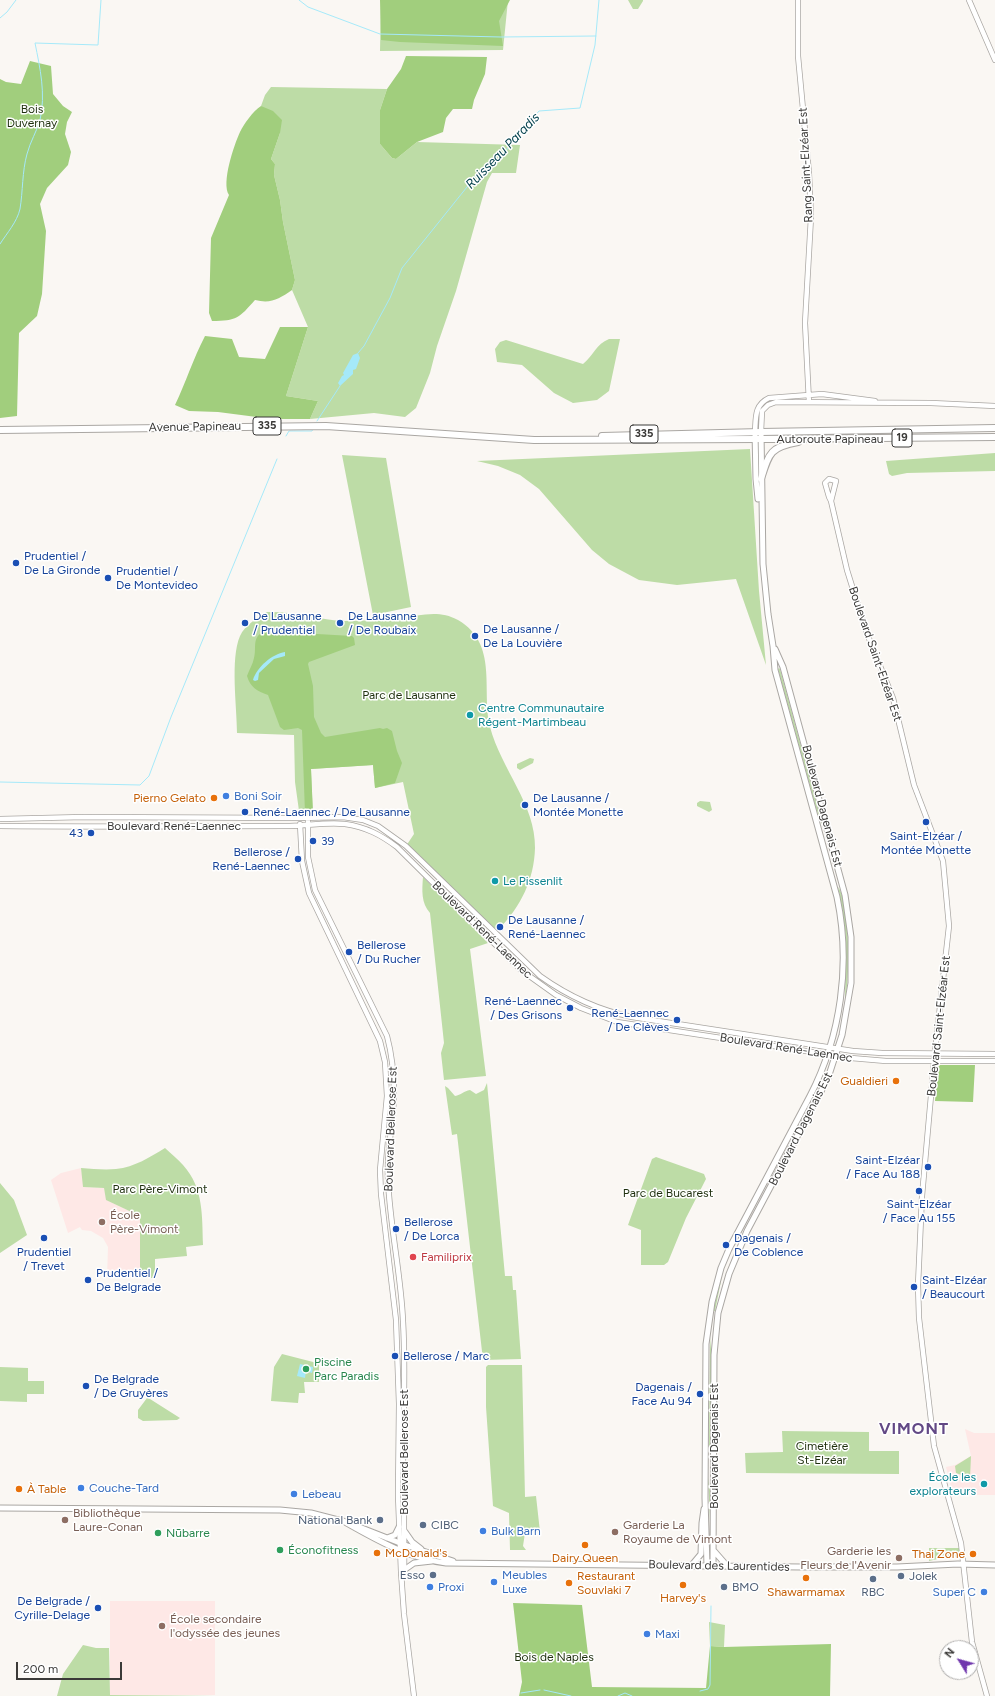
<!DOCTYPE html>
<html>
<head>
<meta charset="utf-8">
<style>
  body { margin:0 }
  #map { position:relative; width:995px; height:1696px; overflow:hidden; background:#faf7f3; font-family:Figtree,sans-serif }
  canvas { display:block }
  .north { position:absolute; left:939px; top:1640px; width:40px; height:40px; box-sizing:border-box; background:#fff; border:1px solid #b1b0af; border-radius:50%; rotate:307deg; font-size:11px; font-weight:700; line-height:16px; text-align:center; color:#3b3a38 }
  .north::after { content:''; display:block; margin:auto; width:14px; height:18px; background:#7037ad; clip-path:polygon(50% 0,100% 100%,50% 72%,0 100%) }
  .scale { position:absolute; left:16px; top:1662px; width:106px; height:18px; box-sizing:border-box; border:2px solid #3b3a38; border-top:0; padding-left:5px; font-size:12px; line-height:14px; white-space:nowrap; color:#3b3a38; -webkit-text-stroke:3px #fff; paint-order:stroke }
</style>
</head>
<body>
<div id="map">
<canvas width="995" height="1696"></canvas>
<div class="north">N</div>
<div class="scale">200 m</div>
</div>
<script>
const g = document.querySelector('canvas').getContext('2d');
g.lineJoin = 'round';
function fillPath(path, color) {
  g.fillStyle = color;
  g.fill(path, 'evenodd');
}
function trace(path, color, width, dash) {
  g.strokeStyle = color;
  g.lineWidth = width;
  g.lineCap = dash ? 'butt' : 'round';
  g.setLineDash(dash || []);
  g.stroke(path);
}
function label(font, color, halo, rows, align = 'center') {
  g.font = font + ' Figtree,sans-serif';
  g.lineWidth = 3;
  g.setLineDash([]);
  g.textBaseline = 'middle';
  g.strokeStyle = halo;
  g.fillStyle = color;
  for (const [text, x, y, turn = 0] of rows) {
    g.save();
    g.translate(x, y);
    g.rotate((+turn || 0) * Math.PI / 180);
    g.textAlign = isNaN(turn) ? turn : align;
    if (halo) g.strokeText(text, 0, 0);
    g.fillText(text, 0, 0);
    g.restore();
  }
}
fillPath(new Path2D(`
  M 81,1168 L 84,1187 L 104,1188 L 107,1200 L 140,1216 L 140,1278 L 107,1278 L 108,1247 L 103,1238 L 91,1231 L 82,1230 L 80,1227 L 68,1233 L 51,1180 L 61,1173 Z
  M 965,1429 L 974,1433 L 995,1433 L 995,1495 L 953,1495 L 946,1467 L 955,1465 L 971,1456 Z
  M 110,1601 L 215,1601 L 215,1695 L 110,1695 Z`), '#fee8e6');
fillPath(new Path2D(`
  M 381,0 L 508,0 L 503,50 L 380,51 Z
  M 628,0 L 643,0 L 643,1 L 638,9 L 633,9 Z
  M 271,87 L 387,89 L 380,110 L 380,144 L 392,158 L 396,159 L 417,142 L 520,145 L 516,173 L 492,173 L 487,182 L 456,291 L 437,346 L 430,373 L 416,408 L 405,417 L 374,413 L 310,419 L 318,401 L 286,396 L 308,327 L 292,290 L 295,280 L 283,222 L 280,200 L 274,175 L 275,164 L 271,159 L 280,133 L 261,106 L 265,95 Z
  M 609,339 L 620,339 L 609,391 L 597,400 L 573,403 L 554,393 L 522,365 L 497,362 L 495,349 L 500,342 L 506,340 L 583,364 C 594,355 596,344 609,339 Z
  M 750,449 L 759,591 L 766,665 L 736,579 L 677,585 L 639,580 L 609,564 L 592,550 L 539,489 L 520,475 L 498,466 L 477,461 Z
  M 995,453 L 995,471 L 907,473 L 892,476 L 889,474 L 886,461 Z
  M 342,455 L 386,458 L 411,607 L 373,615 Z
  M 267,612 C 294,611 319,620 345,621 C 363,621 382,620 399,618 C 420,616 438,609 458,620 C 499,644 481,690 490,727 C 501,769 536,805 535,848 C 534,880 521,906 499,929 L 494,928 L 449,885 L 406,846 L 414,834 L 403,782 L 375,788 L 373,765 L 311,769 L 313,818 L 300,818 L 295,782 L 294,735 L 237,733 C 237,707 230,659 240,636 C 245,625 257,618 267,612 Z
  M 779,668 L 780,669 L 823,827 L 816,808 L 778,669 Z
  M 530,758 L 534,759 L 533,763 L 520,770 L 517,768 L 517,764 Z
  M 700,801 L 710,802 L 712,810 L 709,812 L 697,806 L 697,803 Z
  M 423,877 L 488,943 L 470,949 L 486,1076 L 444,1080 L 441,1053 L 444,1043 L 430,913 C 421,903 422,890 423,877 Z
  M 838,887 C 843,893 844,905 845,913 C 850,944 849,974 845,1005 L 846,938 L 842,907 Z
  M 487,1083 L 505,1276 L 512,1276 L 513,1290 L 516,1290 L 521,1359 L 483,1360 L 457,1134 L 452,1135 L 445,1086 L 448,1088 L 455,1096 C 461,1095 464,1091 470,1090 L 476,1094 L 484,1090 Z
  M 165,1148 C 171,1154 178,1159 183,1165 C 204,1188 202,1217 203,1245 L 186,1247 L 187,1256 L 155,1259 L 155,1278 L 140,1278 L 140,1216 L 106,1200 L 104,1188 L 83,1187 L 81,1168 C 93,1169 105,1170 116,1169 C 135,1167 150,1157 165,1148 Z
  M 656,1157 L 704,1174 L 706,1179 L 686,1218 L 668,1262 L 664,1265 L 641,1265 L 641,1230 L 628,1225 L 652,1159 Z
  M 0,1183 L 14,1200 L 27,1235 L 0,1253 Z
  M 722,1276 L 715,1311 L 713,1311 Z
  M 710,1337 L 711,1349 L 711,1450 L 709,1450 Z
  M 282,1354 L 317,1363 L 319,1365 L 319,1382 L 304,1382 L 305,1393 L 299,1393 L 298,1403 L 271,1401 L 274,1367 Z
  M 488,1365 L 522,1365 L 525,1497 L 536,1496 L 540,1532 L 525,1533 L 523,1546 L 526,1550 L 510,1550 L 509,1513 L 493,1506 L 486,1407 L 486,1367 Z
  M 0,1367 L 28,1368 L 28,1381 L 44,1381 L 44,1394 L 27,1394 L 27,1402 L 0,1401 Z
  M 147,1398 L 150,1399 L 180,1418 L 177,1420 L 143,1421 L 138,1418 L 138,1410 Z
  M 782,1431 L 869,1432 L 869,1451 L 899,1451 L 899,1474 L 746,1473 L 745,1453 L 783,1452 Z
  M 971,1456 L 970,1478 L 956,1473 L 955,1466 Z
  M 708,1477 L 711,1497 L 710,1521 Z
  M 929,1548 L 959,1548 L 959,1555 L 957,1557 L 943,1559 L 942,1558 L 929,1561 Z
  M 709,1622 L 725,1625 L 724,1647 L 710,1646 Z
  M 83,1645 L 96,1648 L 109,1648 L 110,1695 L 215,1696 L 57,1696 L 63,1674 Z`), '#bddca6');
fillPath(new Path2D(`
  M 380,0 L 510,0 L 499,21 L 503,46 L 400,42 L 381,40 Z
  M 406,56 L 487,57 L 485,74 L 474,100 L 472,109 L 453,109 L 446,118 L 443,132 L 417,142 L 396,159 L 392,158 L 380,144 L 380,110 L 387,89 L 401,69 Z
  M 30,61 L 51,66 L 53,94 L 63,106 L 72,112 L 67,122 L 65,134 L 71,152 L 68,165 L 47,188 L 40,204 L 46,231 L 42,294 L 37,316 L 19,333 L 17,416 L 0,418 L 0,79 L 6,82 L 21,84 Z
  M 261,106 L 273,111 L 282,120 L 280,133 L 271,159 L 275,164 L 274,175 L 280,200 L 283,222 L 295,280 L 292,290 C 279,299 271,304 255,300 C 239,318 237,321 212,321 L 209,313 L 211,238 L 229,195 C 221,183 234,145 240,132 C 244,124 253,111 261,106 Z
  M 280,327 L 308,327 L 286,396 L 318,401 L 310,419 L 272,419 L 218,412 L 189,411 L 175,405 C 186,382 193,359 205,336 L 232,339 L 239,357 L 265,359 Z
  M 265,631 L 352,636 L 354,638 L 355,645 L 309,662 L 308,664 L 313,686 L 314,717 L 321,733 L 325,737 L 380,728 L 383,729 L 387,728 L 392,731 L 397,751 L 402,763 L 395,783 L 375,788 L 373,765 L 311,769 L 313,813 L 305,813 L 302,730 L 298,728 L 284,730 L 280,727 L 268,695 C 257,691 250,687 247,676 C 249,670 253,664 254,658 C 257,647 251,637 265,631 Z
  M 940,1065 L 975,1065 L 973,1102 L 935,1101 L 938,1067 Z
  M 513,1603 L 582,1605 L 592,1687 L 706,1688 L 710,1646 L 724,1647 L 831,1644 L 830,1696 L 519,1696 L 522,1682 Z`), '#a1ce7d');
fillPath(new Path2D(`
  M 358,353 L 360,358 L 356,369 L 353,370 L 353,374 L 340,386 L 338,383 L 342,376 L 344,375 L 343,373 L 353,355 Z
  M 285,652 L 285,656 L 274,659 L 259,673 L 258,680 L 255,681 L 253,680 C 257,667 272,654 285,652 Z
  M 300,1364 L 313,1367 L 312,1373 L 306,1371 L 305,1378 L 297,1376 Z`), '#a5e9f9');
trace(new Path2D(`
  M 299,0 L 308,7 L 380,34 L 501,37 L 596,36
  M 0,18 L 7,12 L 16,0
  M 0,244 C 7,233 17,222 20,209 C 23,191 22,172 27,154 C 30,142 37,131 40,120 C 46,94 40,68 35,43 L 98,45 L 101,0
  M 358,353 L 364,346 L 390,298 L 402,268 L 479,172 L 498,160 L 539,111 L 580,108 L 595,45 L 599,0
  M 317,421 L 340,386
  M 286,436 L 289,431 L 312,431 L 313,429
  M 0,782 L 140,785 L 149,776 L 171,717 L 277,459
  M 544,1690 L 571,1696
  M 700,1691 L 708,1689 L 710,1685 L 711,1606
  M 521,1693 L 540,1690
  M 618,1696 L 625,1693 L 632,1696`), '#a5e9f9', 1);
const tertiary = new Path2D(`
  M 798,0 L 798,56 L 809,173 L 811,217 L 805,323 L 809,402
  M 969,0 L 995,60
  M 755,432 C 756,418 754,405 769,398 L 822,394 L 875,401
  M 761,432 L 762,411 L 768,405 L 776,402 L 931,403 L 995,406
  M 831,501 L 836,481 L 829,479 L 825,483 L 829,497 L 831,501 L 847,570 L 866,631 L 893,698 L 914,785 L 943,861 L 949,926 L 935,1051 L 922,1196 L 918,1285 L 919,1318 L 934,1446 L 961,1543 L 972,1642 L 987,1696
  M 0,819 L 84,817 L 300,818 L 343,817 L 363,820 L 378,826 L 406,846 L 540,976 C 568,996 598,1010 632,1017 L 853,1051 L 882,1053 L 995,1054
  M 308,821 L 308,857 L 315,890 L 387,1036 C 392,1055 394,1073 394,1093 C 394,1122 386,1151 388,1180 C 390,1227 401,1274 403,1321 C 406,1369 403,1416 403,1464 C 403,1500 405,1536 404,1572
  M 300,824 L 302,861 L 309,893 L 380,1041 L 385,1062 L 387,1096 L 380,1170 L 381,1194 L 396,1320 L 399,1404 L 398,1495 L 401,1572 L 404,1614 L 414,1696
  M 0,826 C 95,827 190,826 285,826 C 305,826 325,822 345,824 C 366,827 381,835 397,847 L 521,970 L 556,995 L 581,1008 L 617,1022 L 851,1058 L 886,1061 L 995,1061`);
const secondary = new Path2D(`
  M 755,432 L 756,479 L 758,499
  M 0,1508 L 280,1510 L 311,1513 L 346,1522
  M 343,1521 C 375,1539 409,1559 446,1563 L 801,1567 L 897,1567 L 958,1564 L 995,1565
  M 354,1525 L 405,1545 L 453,1561
  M 405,1532 L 412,1542 L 421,1549
  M 387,1538 L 395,1535 L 399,1527
  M 714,1551 L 728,1567
  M 691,1566 L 701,1554 L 702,1523 L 704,1509
  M 707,1566 L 705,1498 L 706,1344 L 712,1302 L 721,1268 L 729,1249 L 810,1096 C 841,1036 851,964 837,897 L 775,670 L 773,646 L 768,614 L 763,564 L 761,432
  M 713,1566 L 714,1355 L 718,1313 L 729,1274 L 747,1231 L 828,1078 L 842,1035 L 851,983 L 851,937 L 845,895 L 783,667 L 775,649
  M 404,1570 L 414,1563 L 432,1561`);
const trunk = new Path2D(`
  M 0,430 L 326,426 L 534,440 L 760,439
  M 602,436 L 761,432`);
const motorway = new Path2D(`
  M 761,432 L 995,428
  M 760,439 L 995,437
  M 761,479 C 769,453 770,447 798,442`);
trace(tertiary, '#aaa7a3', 6);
trace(secondary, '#aaa7a3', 7);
trace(trunk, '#aaa7a3', 8);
trace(motorway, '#aaa7a3', 8);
trace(tertiary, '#fff', 4.5);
trace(secondary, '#fff', 5);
trace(trunk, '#fff', 6);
trace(motorway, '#fff', 6);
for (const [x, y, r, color] of [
  [16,563,4,"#1a4fb4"],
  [108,578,4,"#1a4fb4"],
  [245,623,4,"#1a4fb4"],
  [340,623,4,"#1a4fb4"],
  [475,636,4,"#1a4fb4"],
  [470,715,4,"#0f9aa8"],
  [226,796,4,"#3f7fe0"],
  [214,798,4,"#e8710a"],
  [525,805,4,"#1a4fb4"],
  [245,812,4,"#1a4fb4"],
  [926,822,4,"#1a4fb4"],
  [91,833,4,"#1a4fb4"],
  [313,841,4,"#1a4fb4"],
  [298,859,4,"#1a4fb4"],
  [495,881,4,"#0f9aa8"],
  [500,927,4,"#1a4fb4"],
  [349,952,4,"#1a4fb4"],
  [570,1008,4,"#1a4fb4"],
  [677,1020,4,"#1a4fb4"],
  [896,1081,4,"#e8710a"],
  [928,1167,4,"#1a4fb4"],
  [919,1191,4,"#1a4fb4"],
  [102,1222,4,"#8d6e63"],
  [396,1229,4,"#1a4fb4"],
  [44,1238,4,"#1a4fb4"],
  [726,1245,4,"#1a4fb4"],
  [413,1257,4,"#e0444e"],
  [88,1280,4,"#1a4fb4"],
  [914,1287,4,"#1a4fb4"],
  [395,1356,4,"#1a4fb4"],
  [306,1369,4,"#2e9e5b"],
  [86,1386,4,"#1a4fb4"],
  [700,1394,4,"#1a4fb4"],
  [984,1484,4,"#0f9aa8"],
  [81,1488,4,"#3f7fe0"],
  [19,1489,4,"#e8710a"],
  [294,1494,4,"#3f7fe0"],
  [65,1520,4,"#8d6e63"],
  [380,1520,4,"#5c6f8a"],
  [423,1525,4,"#5c6f8a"],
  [483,1531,4,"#3f7fe0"],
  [615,1532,4,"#8d6e63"],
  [158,1533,4,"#2e9e5b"],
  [585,1545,4,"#e8710a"],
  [280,1550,4,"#2e9e5b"],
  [377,1553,4,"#e8710a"],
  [973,1554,4,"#e8710a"],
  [899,1558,4,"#8d6e63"],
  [433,1575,4,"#5c6f8a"],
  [901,1576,4,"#5c6f8a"],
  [806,1578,4,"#e8710a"],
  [873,1579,4,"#5c6f8a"],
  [494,1582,4,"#3f7fe0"],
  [569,1583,4,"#e8710a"],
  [683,1585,4,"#e8710a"],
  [430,1587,4,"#3f7fe0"],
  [724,1587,4,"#5c6f8a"],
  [984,1592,4,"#3f7fe0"],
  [98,1608,4,"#1a4fb4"],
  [162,1626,4,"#8d6e63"],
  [647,1634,4,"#3f7fe0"]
]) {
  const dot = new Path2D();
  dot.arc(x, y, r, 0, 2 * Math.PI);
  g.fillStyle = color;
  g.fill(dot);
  trace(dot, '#fff', 1.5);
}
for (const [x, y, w] of [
  [267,426,28],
  [644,434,28],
  [902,438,20]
]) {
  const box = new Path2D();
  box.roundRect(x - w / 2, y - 9, w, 18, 3);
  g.fillStyle = '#fff';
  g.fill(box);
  trace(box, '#3b3a38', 1);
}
label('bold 11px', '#3b3a38', null, [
  ["335",267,426],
  ["335",644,434],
  ["19",902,438]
]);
label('12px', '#1f300e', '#fff', [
  ["Bois",32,109],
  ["Duvernay",32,123],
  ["Parc de Lausanne",409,695],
  ["Parc Père-Vimont",160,1189],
  ["Parc de Bucarest",668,1193],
  ["Cimetière",822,1446],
  ["St-Elzéar",822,1460],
  ["Bois de Naples",554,1657]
]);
label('12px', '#3b3a38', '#fff', [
  ["Rang Saint-Elzéar Est",806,165,-93],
  ["Avenue Papineau",195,427,-1],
  ["Autoroute Papineau",830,439],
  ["Boulevard Saint-Elzéar Est",875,654,71],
  ["Boulevard Dagenais Est",822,806,75],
  ["Boulevard René-Laennec",174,826],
  ["Boulevard René-Laennec",482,930,44],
  ["Boulevard Saint-Elzéar Est",939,1026,-84],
  ["Boulevard René-Laennec",786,1048,9],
  ["Boulevard Bellerose Est",391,1129,-88],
  ["Boulevard Dagenais Est",801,1129,-63],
  ["Boulevard Dagenais Est",714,1446,-90],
  ["Boulevard Bellerose Est",404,1452,-90],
  ["Boulevard des Laurentides",719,1566,1]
]);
label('12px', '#164399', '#fff', [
  ["Prudentiel /",24,556],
  ["De La Gironde",24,570],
  ["Prudentiel /",116,571],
  ["De Montevideo",116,585],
  ["De Lausanne",253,616],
  ["/ Prudentiel",253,630],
  ["De Lausanne",348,616],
  ["/ De Roubaix",348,630],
  ["De Lausanne /",483,629],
  ["De La Louvière",483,643],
  ["De Lausanne /",533,798],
  ["Montée Monette",533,812],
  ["René-Laennec / De Lausanne",253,812],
  ["43",83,833,"right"],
  ["Saint-Elzéar /",926,836,"center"],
  ["Montée Monette",926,850,"center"],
  ["39",321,841],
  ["Bellerose /",290,852,"right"],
  ["René-Laennec",290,866,"right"],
  ["De Lausanne /",508,920],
  ["René-Laennec",508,934],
  ["Bellerose",357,945],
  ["/ Du Rucher",357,959],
  ["René-Laennec",562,1001,"right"],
  ["/ Des Grisons",562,1015,"right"],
  ["René-Laennec",669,1013,"right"],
  ["/ De Clèves",669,1027,"right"],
  ["Saint-Elzéar",920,1160,"right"],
  ["/ Face Au 188",920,1174,"right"],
  ["Saint-Elzéar",919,1204,"center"],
  ["/ Face Au 155",919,1218,"center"],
  ["Bellerose",404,1222],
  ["/ De Lorca",404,1236],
  ["Dagenais /",734,1238],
  ["De Coblence",734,1252],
  ["Prudentiel",44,1252,"center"],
  ["/ Trevet",44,1266,"center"],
  ["Prudentiel /",96,1273],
  ["De Belgrade",96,1287],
  ["Saint-Elzéar",922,1280],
  ["/ Beaucourt",922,1294],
  ["Bellerose / Marc",403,1356],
  ["De Belgrade",94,1379],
  ["/ De Gruyères",94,1393],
  ["Dagenais /",692,1387,"right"],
  ["Face Au 94",692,1401,"right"],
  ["De Belgrade /",90,1601,"right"],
  ["Cyrille-Delage",90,1615,"right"]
], 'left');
label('12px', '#0d838f', '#fff', [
  ["Centre Communautaire",478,708],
  ["Régent-Martimbeau",478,722],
  ["Le Pissenlit",503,881],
  ["École les",976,1477,"right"],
  ["explorateurs",976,1491,"right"]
], 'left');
label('12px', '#366cbe', '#fff', [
  ["Boni Soir",234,796],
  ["Couche-Tard",89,1488],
  ["Lebeau",302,1494],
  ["Bulk Barn",491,1531],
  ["Meubles",502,1575],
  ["Luxe",502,1589],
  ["Proxi",438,1587],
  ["Super C",976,1592,"right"],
  ["Maxi",655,1634]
], 'left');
label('12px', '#c56008', '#fff', [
  ["Pierno Gelato",206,798],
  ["Gualdieri",888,1081],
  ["À Table",27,1489,"left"],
  ["McDonald's",385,1553,"left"],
  ["Thai Zone",965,1554],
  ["Dairy Queen",585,1558,"center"],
  ["Restaurant",577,1576,"left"],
  ["Souvlaki 7",577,1590,"left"],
  ["Shawarmamax",806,1592,"center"],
  ["Harvey's",683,1598,"center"]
], 'right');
label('12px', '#785e54', '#fff', [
  ["École",110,1215],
  ["Père-Vimont",110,1229],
  ["Bibliothèque",73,1513],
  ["Laure-Conan",73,1527],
  ["Garderie La",623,1525],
  ["Royaume de Vimont",623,1539],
  ["Garderie les",891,1551,"right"],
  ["Fleurs de l'Avenir",891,1565,"right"],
  ["École secondaire",170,1619],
  ["l'odyssée des jeunes",170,1633]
], 'left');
label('12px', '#be3a42', '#fff', [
  ["Familiprix",421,1257]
], 'left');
label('12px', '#27864d', '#fff', [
  ["Piscine",314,1362],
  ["Parc Paradis",314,1376],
  ["Nūbarre",166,1533],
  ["Éconofitness",288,1550]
], 'left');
label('12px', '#4e5e75', '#fff', [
  ["National Bank",372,1520,"right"],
  ["CIBC",431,1525],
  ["Esso",425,1575,"right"],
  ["Jolek",909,1576],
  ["BMO",732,1587],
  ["RBC",873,1592,"center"]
], 'left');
label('italic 13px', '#05434e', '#fff', [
  ["Ruisseau Paradis",503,151,-46]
]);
g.letterSpacing = '1px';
label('bold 16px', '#624885', '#fff', [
  ["VIMONT",914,1429]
]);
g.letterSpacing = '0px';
</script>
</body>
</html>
